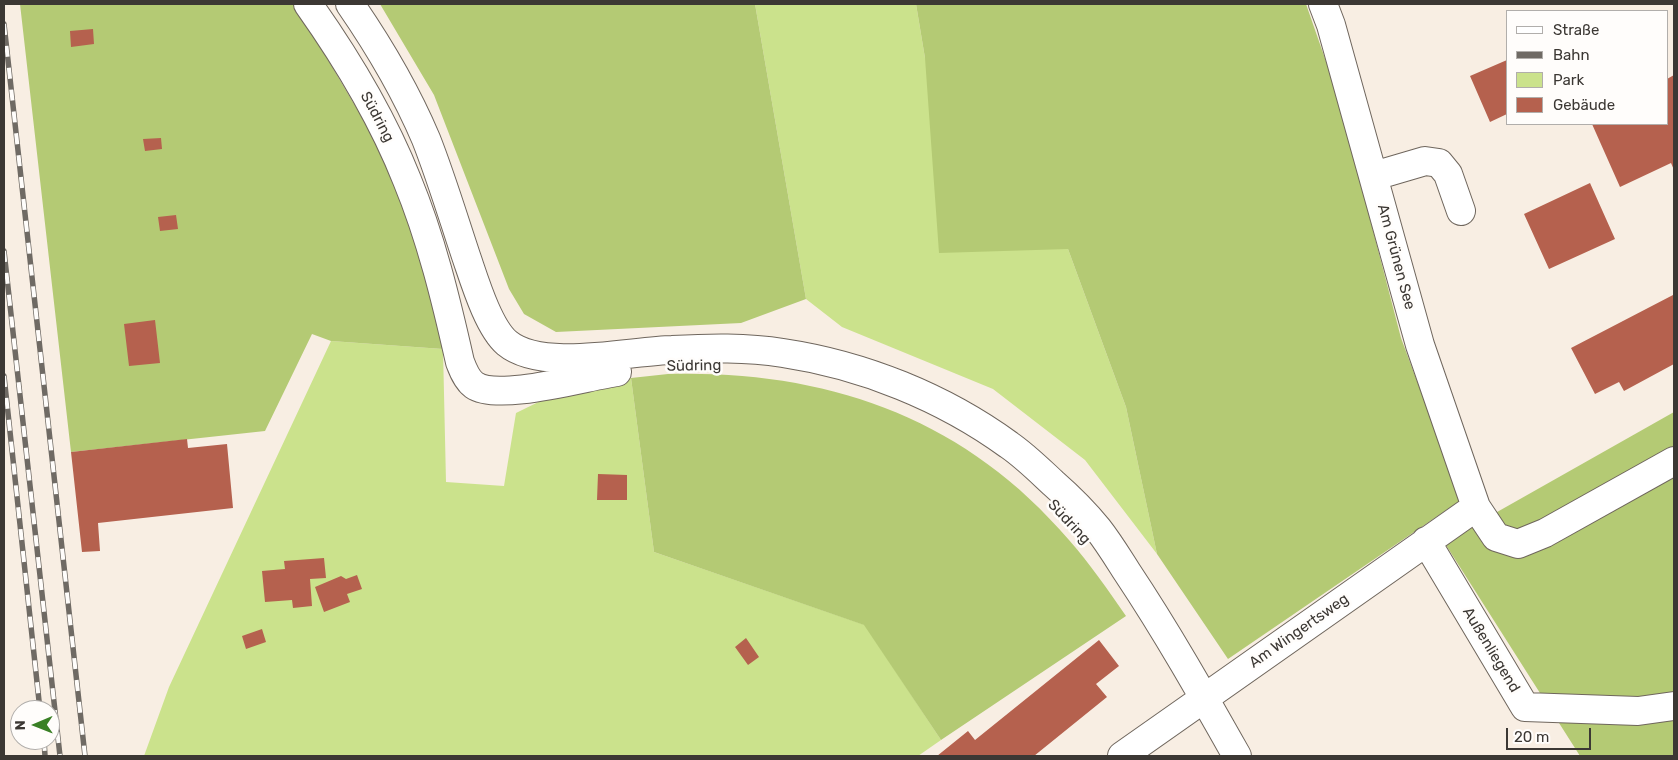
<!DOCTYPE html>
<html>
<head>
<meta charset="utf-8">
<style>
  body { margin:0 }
  #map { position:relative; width:1678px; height:760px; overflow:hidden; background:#f8eee3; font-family:Rubik,sans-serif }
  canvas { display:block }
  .frame { position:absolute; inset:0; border:5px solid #3c3834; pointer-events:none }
  .legend { position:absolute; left:1506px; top:10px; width:162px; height:115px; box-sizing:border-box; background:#fffdfb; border:1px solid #b1aeab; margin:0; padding:6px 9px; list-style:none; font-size:15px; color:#3c3834 }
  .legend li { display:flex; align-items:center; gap:10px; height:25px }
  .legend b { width:25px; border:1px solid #b1aeab }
  .north { position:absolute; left:10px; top:700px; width:50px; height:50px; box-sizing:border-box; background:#fffdfb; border:1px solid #b1aeab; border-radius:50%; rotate:269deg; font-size:14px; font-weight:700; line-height:20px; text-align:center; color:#3c3834 }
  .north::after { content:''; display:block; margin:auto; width:18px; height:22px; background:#3a8025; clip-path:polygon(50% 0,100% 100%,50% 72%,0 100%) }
  .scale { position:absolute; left:1506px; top:728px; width:85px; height:22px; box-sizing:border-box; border:2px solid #3c3834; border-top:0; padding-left:6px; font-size:15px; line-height:18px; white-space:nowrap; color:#3c3834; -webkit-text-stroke:4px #fffdfb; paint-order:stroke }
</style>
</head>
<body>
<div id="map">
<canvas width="1678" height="760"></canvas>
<div class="frame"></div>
<ul class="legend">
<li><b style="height:6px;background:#fff"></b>Straße</li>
<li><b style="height:6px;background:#6f6a64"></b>Bahn</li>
<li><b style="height:14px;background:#cbe28c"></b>Park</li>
<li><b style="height:14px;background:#b5614e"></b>Gebäude</li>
</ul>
<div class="north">N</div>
<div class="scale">20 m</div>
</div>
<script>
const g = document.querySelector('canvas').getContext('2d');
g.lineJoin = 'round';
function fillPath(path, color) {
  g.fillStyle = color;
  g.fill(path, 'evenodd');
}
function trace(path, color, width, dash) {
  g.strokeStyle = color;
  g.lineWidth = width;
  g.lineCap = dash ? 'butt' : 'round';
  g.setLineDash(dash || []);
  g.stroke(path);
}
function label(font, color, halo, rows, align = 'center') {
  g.font = font + ' Rubik,sans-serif';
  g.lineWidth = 5;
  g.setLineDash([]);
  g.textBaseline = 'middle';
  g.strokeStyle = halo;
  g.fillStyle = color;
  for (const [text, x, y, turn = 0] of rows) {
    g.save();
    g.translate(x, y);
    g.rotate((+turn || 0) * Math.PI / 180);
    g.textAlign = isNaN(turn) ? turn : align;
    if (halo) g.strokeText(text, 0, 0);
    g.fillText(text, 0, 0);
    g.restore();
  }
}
fillPath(new Path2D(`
  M 755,4 L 916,4 L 925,58 L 1068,249 L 1126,407 L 1157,554 L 1085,460 L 993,389 L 842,327 L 806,299 Z
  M 331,341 L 443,349 L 446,482 L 504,486 L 516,413 L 571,386 L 631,378 L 654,552 L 865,625 L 941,740 L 918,756 L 144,756 L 169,687 Z`), '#cbe28c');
fillPath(new Path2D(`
  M 20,4 L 295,4 L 396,175 L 420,249 L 443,349 L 331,341 L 312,334 L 265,431 L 71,452 Z
  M 380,4 L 755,4 L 806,299 L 741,323 L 556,332 L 524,314 L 509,289 L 434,95 Z
  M 916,4 L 1306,4 L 1338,96 L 1401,338 L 1461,500 L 1228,659 L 1157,554 L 1126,407 L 1068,249 L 939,253 L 925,58 Z
  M 668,374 C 827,370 964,417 1069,540 C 1090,564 1108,590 1126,616 L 941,740 L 864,625 L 654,552 L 631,378 Z
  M 1674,412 L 1674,756 L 1580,756 L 1444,542 Z`), '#b4ca74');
fillPath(new Path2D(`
  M 93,29 L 94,44 L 71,47 L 70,31 Z
  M 1507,60 L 1507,114 L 1490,122 L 1470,76 Z
  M 1674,75 L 1674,170 L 1671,163 L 1620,187 L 1592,124 L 1667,124 L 1667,79 Z
  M 161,138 L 162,149 L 145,151 L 143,139 Z
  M 1590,183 L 1615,239 L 1549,269 L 1524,214 Z
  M 176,215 L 178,229 L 160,231 L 158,217 Z
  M 1673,295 L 1674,298 L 1674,364 L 1624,391 L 1619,382 L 1595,394 L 1571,348 Z
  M 155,320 L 160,363 L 129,366 L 124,324 Z
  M 187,439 L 188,448 L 227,444 L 233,508 L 98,523 L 100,551 L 82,552 L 71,452 Z
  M 598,474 L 627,475 L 627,500 L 597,500 Z
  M 324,558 L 326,578 L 310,579 L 312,606 L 293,608 L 292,600 L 265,602 L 262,571 L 285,569 L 284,561 Z
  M 357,575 L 362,589 L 347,594 L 350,602 L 324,612 L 315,587 L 341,576 L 346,579 Z
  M 262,629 L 266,642 L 246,649 L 242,636 Z
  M 746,638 L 759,657 L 748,665 L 735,647 Z
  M 1099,640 L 1119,666 L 1096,684 L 1107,697 L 1034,756 L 937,756 L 968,731 L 975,740 Z`), '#b5614e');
const minor = new Path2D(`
  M 308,4 C 347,59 382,117 407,180 C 431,238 446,300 460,362 C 463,370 467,380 474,385 C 498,402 587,376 617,372
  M 350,4 C 379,46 406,92 426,139 C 441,177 453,217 466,256 C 474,279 488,327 507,343 C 542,372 630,351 672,350 C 709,348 746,347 783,353 C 863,365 943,397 1009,445 C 1025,456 1039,470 1053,483 C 1069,497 1085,513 1098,529 C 1109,543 1118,558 1127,572 C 1167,632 1202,694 1237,756
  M 1323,4 L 1331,25 L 1420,345 L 1476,507 L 1496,537 L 1518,544 L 1545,533 L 1674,461
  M 1374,176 L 1425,161 L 1439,163 L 1448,174 L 1461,211
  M 1426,541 L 1525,707 L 1638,711 L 1674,706
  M 1122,756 L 1476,507`);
trace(minor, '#6f665d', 30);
trace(minor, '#fff', 28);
const rail = new Path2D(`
  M 4,24 L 85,756
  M 4,251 L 60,756
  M 4,376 L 40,710
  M 44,740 L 45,756`);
trace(rail, '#6f6a64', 5.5);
trace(rail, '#fffdfb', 4, [11]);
label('15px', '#3c3834', '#fffdfb', [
  ["Südring",377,117,62],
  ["Am Grünen See",1396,257,75],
  ["Südring",694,366,-1],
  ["Südring",1069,522,47],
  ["Am Wingertsweg",1299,631,-35],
  ["Außenliegend",1491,650,59]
]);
</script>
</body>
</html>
